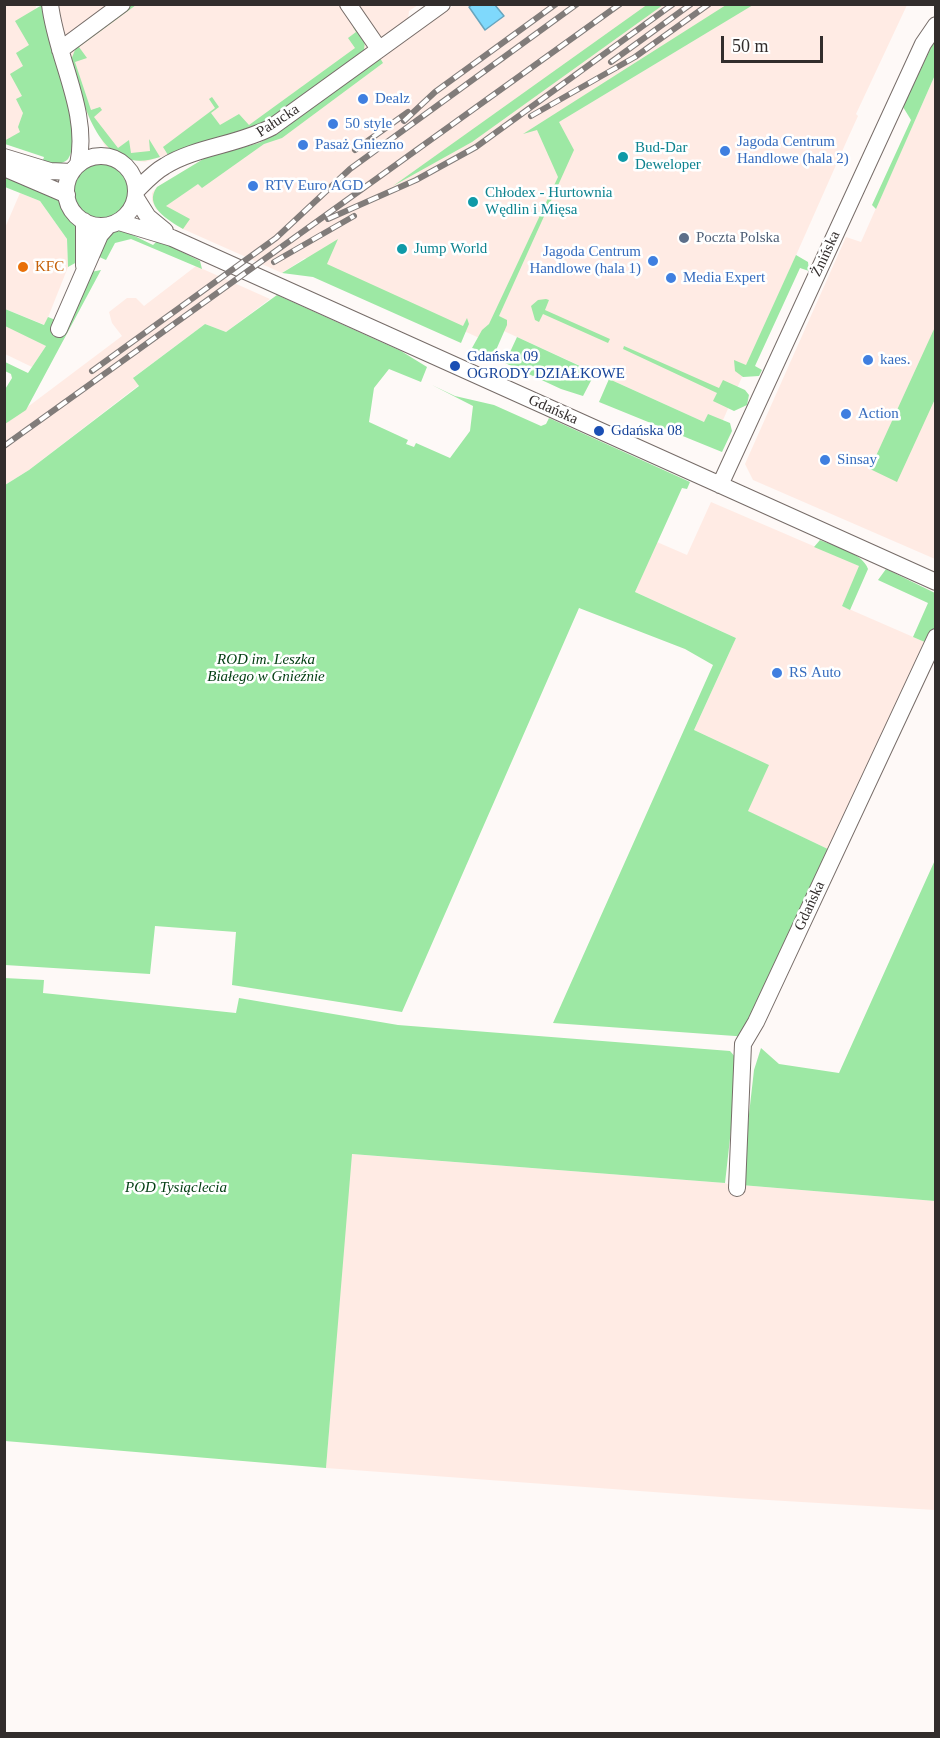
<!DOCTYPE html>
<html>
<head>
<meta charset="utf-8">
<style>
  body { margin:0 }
  #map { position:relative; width:940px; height:1738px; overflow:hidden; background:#fef9f7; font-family:Georgia,serif }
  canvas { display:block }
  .frame { position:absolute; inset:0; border:6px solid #322d2c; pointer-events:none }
  .scale { position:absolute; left:721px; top:36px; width:102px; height:27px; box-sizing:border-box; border:3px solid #322d2c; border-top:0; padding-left:8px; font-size:18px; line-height:21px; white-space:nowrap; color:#322d2c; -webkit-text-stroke:4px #fff; paint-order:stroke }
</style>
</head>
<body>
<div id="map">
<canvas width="940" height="1738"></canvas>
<div class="frame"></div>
<div class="scale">50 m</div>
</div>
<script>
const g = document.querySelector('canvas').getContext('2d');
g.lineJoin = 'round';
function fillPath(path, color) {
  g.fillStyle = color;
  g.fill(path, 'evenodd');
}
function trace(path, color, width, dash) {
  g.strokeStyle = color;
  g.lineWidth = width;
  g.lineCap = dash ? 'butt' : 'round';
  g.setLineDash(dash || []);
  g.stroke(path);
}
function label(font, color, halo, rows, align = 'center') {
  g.font = font + ' Georgia,serif';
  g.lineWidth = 5;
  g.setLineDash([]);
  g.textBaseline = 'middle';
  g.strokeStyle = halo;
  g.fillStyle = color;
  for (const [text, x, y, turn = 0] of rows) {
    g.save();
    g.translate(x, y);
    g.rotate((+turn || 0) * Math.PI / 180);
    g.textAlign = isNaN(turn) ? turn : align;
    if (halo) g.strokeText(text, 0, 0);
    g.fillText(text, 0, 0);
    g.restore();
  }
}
fillPath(new Path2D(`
  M 5,5 L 36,5 L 25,150 L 5,144 Z
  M 58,5 L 418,5 L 409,11 L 408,20 L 259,126 L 145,162 L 137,161 L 106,148 L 95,128 L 87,114 L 73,69 Z
  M 454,5 L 907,5 L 856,114 L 858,116 L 848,138 L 719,429 L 495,327 L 488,342 L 305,258 L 282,273 L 183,229 L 156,209 L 152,201 L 152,193 L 157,187 L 205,158 L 259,143 L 278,133 Z
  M 935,75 L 935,559 L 753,480 L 745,464 L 846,237 L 861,242 Z
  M 20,193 L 40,201 L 67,239 L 68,267 L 45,325 L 5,309 L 4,230 Z
  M 196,266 L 270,299 L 226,332 L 205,324 L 134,377 L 139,385 L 29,470 L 5,485 L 5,424 L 122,336 L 112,323 L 109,312 L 127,298 L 136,298 L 144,306 Z
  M 5,325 L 46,346 L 32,367 L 5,354 Z
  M 711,502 L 860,566 L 842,606 L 927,643 L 832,851 L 747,811 L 768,765 L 694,730 L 736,638 L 635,592 L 657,542 L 687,555 Z
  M 351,1154 L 725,1183 L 737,1188 L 741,1185 L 935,1201 L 935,1510 L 735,1498 L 326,1468 Z`), '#ffebe4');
fillPath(new Path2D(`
  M 648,4 L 663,5 L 472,142 L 393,186 Z
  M 42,5 C 46,36 86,137 68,159 C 62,166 50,163 42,163 L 44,157 L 5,144 L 4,141 L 20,132 L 18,127 L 23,113 L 16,99 L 22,96 L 10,74 L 23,66 L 16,53 L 29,45 L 15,21 Z
  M 132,5 L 136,5 L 79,47 L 87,58 L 75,62 L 91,110 L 100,107 L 102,110 L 94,117 L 118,148 L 129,140 L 131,153 L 150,151 L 149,139 L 160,157 C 99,178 83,103 71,60 L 77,45 Z
  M 726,5 L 753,5 L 559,122 L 574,150 L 499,316 L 507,320 L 507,325 L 493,357 L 472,348 L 482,330 L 489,324 L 558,177 L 537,130 L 523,134 Z
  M 357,25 L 365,41 L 364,50 L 259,126 L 168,155 L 163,147 L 215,108 L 209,99 L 212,97 L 219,107 L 211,113 L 220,125 L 239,114 L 249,125 L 355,48 L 348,38 L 356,32 L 353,27 Z
  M 935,39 L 935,75 L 876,209 L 872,205 L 911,120 L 903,107 Z
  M 380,58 L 383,63 L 282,138 L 264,144 L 202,188 L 198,184 L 166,206 L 190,219 L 183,229 C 168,220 143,206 157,187 L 205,158 L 259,143 L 278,133 Z
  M74 191a27 27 0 1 1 54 0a27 27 0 1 1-54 0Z
  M 4,175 L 59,200 L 78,227 L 77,262 L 68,267 L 67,239 L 40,201 L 5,187 Z
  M 118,228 L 153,245 L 158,240 L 200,261 L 202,269 L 131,239 L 115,243 L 106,260 L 97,256 L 109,232 Z
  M 338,239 L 327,264 L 463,326 L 467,318 L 469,324 L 461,343 L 313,277 L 282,273 Z
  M 796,255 L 808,262 L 809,271 L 800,268 L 755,366 L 762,370 L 759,376 L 743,377 L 735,371 L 734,360 L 746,365 Z
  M 101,270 L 26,410 L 5,424 L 4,391 L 12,378 L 11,374 L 5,371 L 5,362 L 28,373 L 46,346 L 5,326 L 5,309 L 44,325 L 48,317 L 58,321 L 91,272 Z
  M 277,295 L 401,351 L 427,367 L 421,382 L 389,369 L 374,388 L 369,422 L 408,440 L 406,444 L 414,447 L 416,443 L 450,458 L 470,431 L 473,406 L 432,385 L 455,396 L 494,405 L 541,426 L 546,424 L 549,418 L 690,482 L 687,489 L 682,488 L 635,592 L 736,638 L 694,730 L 769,765 L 748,811 L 832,851 L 749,1037 L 553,1023 L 713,665 L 685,649 L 579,608 L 402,1012 L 232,985 L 236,932 L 155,926 L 150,974 L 5,965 L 5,485 L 29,470 L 139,386 L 133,378 L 205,324 L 226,332 Z
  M 546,299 L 549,300 L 545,310 L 610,339 L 608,343 L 543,314 L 539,322 L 535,320 L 531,306 L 538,300 Z
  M 935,327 L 935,399 L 897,482 L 870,469 Z
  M 517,337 L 595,373 L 583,396 L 561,389 L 505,363 Z
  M 624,346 L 719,388 L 723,380 L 745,390 L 749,395 L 747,405 L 734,411 L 713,401 L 717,393 L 623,349 Z
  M 609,379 L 704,422 L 708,414 L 730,423 L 732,431 L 722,452 L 599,402 Z
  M 820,540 C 834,546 863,553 868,569 L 850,610 L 842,606 L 859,566 L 814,547 Z
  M 886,569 L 935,593 L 935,626 L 927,643 L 913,637 L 928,603 L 878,580 Z
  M 935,860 L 935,1201 L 741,1185 L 754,1070 L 761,1048 L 779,1064 L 839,1073 Z
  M 4,978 L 44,980 L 43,993 L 236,1013 L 239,998 L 398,1025 L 730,1051 L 737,1059 L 737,1076 L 725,1183 L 352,1154 L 326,1468 L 5,1441 Z`), '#9de8a4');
const water = new Path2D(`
  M 473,4 L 495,5 L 504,16 L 485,30 L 469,7 Z`);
fillPath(water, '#7fd9fc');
trace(water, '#68a5be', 1.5);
const minor = new Path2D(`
  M 50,4 C 56,58 90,111 78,165
  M 348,4 L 379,49
  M 60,50 L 122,4
  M66 191a35 35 0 1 1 70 0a35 35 0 1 1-70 0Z
  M 4,157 L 50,171 L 72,172
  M 4,168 L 67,195
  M 136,191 C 145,182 154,172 165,166 C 195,147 238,145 272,127 L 442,4
  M 136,198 L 148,217 L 165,231
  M 84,221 L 84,266
  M 119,222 L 172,238 L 936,582
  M 59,329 L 100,235 L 108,226
  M 720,485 L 923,44 L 936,25
  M 737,1188 L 743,1044 L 756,1022 L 936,637`);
trace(minor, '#766c68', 18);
trace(minor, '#fff', 16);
const rail = new Path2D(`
  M 611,62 L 691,4
  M 531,116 L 635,57 L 709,4
  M 404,121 L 435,92 L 556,4
  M 355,150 L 408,112
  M 328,219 L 416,180 L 476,147 L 673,4
  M 274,262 L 354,216
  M 92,371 L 276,238 L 350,169 L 577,4
  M 4,446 L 620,4`);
trace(rail, '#817c7a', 6);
trace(rail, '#fff', 4, [11]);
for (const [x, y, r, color] of [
  [363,99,6,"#3f7fe0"],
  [333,124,6,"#3f7fe0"],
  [303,145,6,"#3f7fe0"],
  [725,151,6,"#3f7fe0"],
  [623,157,6,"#0f9aa8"],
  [253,186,6,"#3f7fe0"],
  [473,202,6,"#0f9aa8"],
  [684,238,6,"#5c6f8a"],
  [402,249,6,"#0f9aa8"],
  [653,261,6,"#3f7fe0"],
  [23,267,6,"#e8710a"],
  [671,278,6,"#3f7fe0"],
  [868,360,6,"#3f7fe0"],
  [455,366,6,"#1a4fb4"],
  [846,414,6,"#3f7fe0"],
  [599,431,6,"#1a4fb4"],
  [825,460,6,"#3f7fe0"],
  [777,673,6,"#3f7fe0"]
]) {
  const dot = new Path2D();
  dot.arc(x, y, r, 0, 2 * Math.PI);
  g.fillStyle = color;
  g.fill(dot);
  trace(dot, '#fff', 2);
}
label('15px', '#366cbe', '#fff', [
  ["Dealz",375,99],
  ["50 style",345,124],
  ["Jagoda Centrum",737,142],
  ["Handlowe (hala 2)",737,159],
  ["Pasaż Gniezno",315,145],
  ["RTV Euro AGD",265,186],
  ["Jagoda Centrum",641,252,"right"],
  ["Handlowe (hala 1)",641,269,"right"],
  ["Media Expert",683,278],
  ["kaes.",880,360],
  ["Action",858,414],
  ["Sinsay",837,460],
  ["RS Auto",789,673]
], 'left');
label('15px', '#322d2c', '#fff', [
  ["Pałucka",278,121,-33],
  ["Żnińska",826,254,-65],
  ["Gdańska",553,410,24],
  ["Gdańska",810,906,-65]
]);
label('15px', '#0d838f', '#fff', [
  ["Bud-Dar",635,148],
  ["Deweloper",635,165],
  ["Chłodex - Hurtownia",485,193],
  ["Wędlin i Mięsa",485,210],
  ["Jump World",414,249]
], 'left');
label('15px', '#4e5e75', '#fff', [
  ["Poczta Polska",696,238]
], 'left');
label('15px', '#c56008', '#fff', [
  ["KFC",35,267]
], 'left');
label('15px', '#164399', '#fff', [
  ["Gdańska 09",467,357],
  ["OGRODY DZIAŁKOWE",467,374],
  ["Gdańska 08",611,431]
], 'left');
label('italic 15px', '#013d11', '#fff', [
  ["ROD im. Leszka",266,660],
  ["Białego w Gnieźnie",266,677],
  ["POD Tysiąclecia",176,1188]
]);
</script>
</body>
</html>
